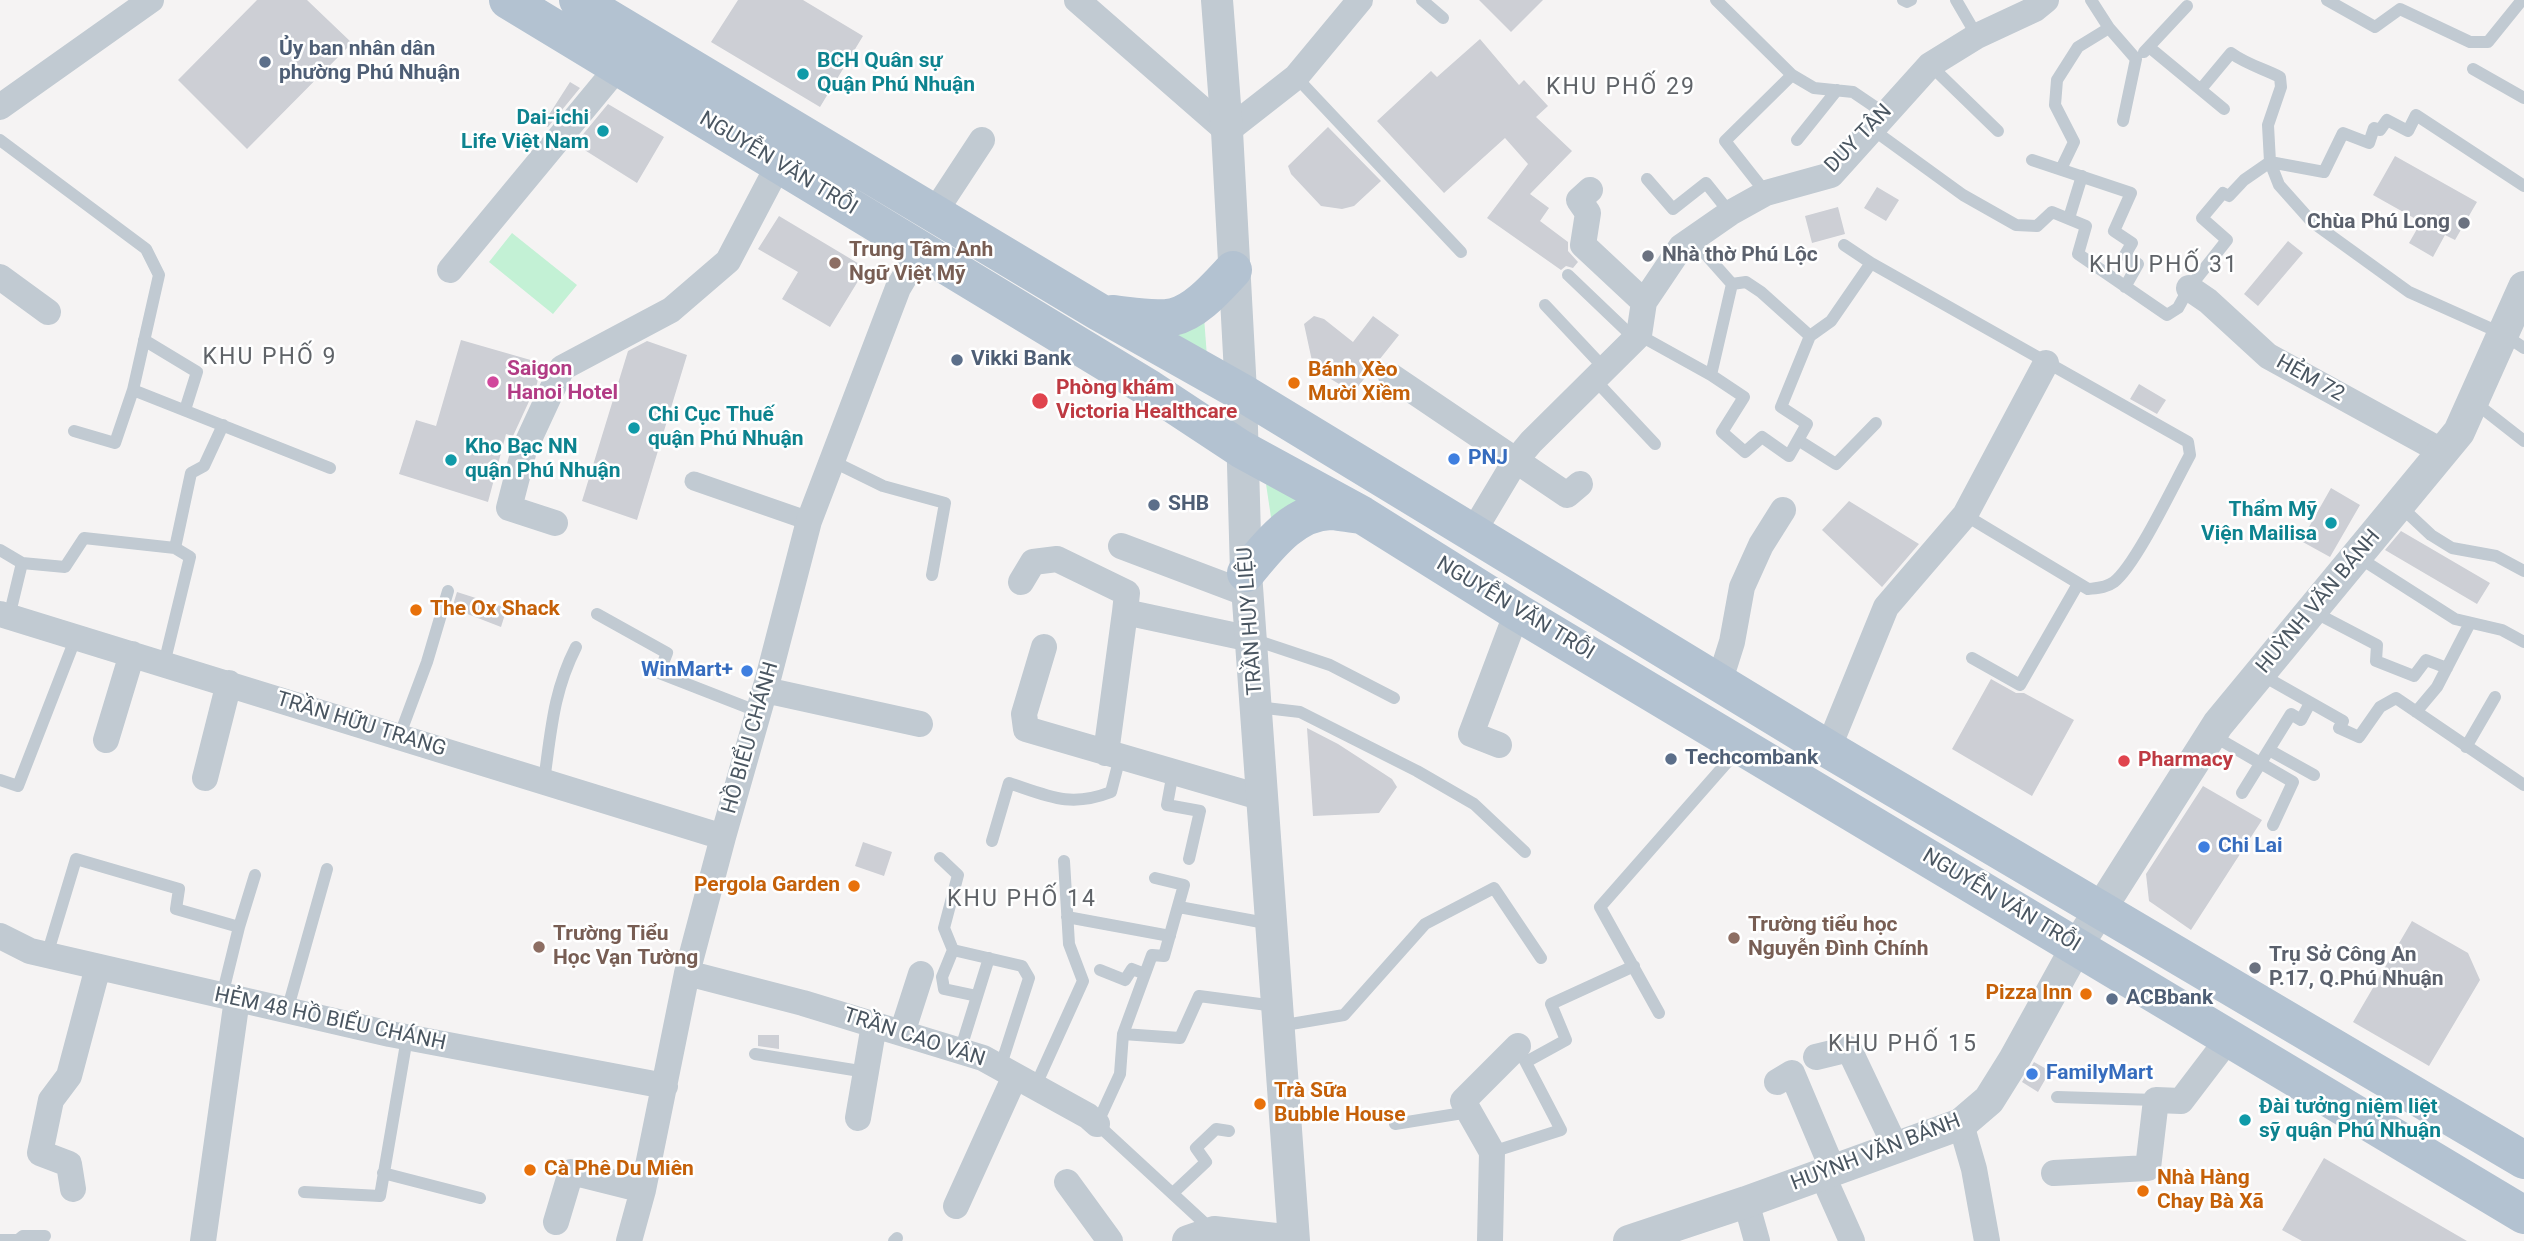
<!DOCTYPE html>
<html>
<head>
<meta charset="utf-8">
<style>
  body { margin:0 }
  canvas { display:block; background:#f5f3f3 }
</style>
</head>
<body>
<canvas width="2524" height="1241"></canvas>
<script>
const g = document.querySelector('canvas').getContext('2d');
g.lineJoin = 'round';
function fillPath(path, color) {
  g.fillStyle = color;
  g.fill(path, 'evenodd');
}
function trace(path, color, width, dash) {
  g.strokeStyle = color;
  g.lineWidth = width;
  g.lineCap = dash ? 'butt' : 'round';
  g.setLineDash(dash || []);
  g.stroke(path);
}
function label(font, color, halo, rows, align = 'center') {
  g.font = font + ' Roboto,sans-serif';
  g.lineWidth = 5;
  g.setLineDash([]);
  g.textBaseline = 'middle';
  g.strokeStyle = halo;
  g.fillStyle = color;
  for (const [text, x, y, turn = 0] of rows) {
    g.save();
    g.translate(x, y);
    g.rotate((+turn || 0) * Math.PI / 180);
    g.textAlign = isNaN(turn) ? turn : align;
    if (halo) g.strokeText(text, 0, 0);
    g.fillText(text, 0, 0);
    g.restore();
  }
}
fillPath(new Path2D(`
  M 512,233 L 577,285 L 553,314 L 489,262 Z
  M 1204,317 L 1207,357 L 1170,334 Z
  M 1266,484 L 1305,504 L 1272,524 Z`), '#c3f1d5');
fillPath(new Path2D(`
  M 257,0 L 307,0 L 352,43 L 247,149 L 178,80 Z
  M 738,0 L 803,0 L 863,36 L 820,107 L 711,42 Z
  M 1479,0 L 1543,0 L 1511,32 Z
  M 1480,39 L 1519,85 L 1524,80 L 1548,106 L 1536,117 L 1572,151 L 1530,194 L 1549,208 L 1540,221 L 1568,242 L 1568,251 L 1578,262 L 1573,268 L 1566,266 L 1561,270 L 1487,218 L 1528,164 L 1505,138 L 1444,193 L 1377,121 L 1431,71 L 1437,77 Z
  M 570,82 L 580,88 L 548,127 L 543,124 Z
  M 608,104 L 664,137 L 637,183 L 575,144 Z
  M 1328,127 L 1381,181 L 1354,206 L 1342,209 L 1321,206 L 1291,174 L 1288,166 Z
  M 2395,156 L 2477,202 L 2455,240 L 2445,235 L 2433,257 L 2409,243 L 2421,222 L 2373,195 Z
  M 1877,187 L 1899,200 L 1886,221 L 1864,208 Z
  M 1838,207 L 1845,234 L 1812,243 L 1805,216 Z
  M 779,216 L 866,268 L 830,327 L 782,299 L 798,272 L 758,249 Z
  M 2288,241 L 2303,253 L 2258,306 L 2244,294 Z
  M 1314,316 L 1324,319 L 1353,342 L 1373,316 L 1399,335 L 1356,389 L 1344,387 L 1321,373 L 1312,361 L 1304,324 Z
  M 461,340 L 541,363 L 537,384 L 513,436 L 506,434 L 488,502 L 399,474 L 416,420 L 436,426 Z
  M 647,341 L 687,355 L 637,520 L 582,501 L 628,351 Z
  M 2139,384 L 2166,400 L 2157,414 L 2130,399 Z
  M 2331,488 L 2360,505 L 2330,557 L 2301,541 Z
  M 1849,501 L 1919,544 L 1882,587 L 1822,530 Z
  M 2401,531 L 2490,583 L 2477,604 L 2385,550 Z
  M 457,592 L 507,608 L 501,627 L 452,608 Z
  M 1991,679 L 2016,693 L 2024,693 L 2074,720 L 2032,796 L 1952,749 Z
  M 1307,728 L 1338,744 L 1392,779 L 1397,787 L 1379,813 L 1313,816 Z
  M 2203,786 L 2262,820 L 2191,930 L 2149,901 L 2146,874 Z
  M 863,842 L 892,852 L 884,876 L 855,866 Z
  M 2412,921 L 2468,953 L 2480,980 L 2429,1066 L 2353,1022 Z
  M 758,1035 L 779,1035 L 779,1049 L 758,1046 Z
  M 2034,1062 L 2050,1071 L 2038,1092 L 2022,1082 Z
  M 2324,1158 L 2379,1190 L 2467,1241 L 2302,1241 L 2282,1230 Z`), '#cdcfd5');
trace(new Path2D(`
  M 1422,0 L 1443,18
  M 1716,0 L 1792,75 L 1814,88 L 1853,92 L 1884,113
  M 1903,0 L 1907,2 L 1911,0
  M 1956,0 L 1977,36
  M 2091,0 L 2109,28 L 2136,59 L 2123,121
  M 2327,0 L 2375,27 L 2400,9 L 2470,42 L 2488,42 L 2522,0
  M 2149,47 L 2224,109
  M 2144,52 L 2187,6
  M 1930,65 L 1998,131
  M 2473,69 L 2524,98
  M 1296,77 L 1461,252
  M 2201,89 L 2231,53 C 2246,64 2264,69 2280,77 L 2281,87 L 2268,125 L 2270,162 L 2279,185 L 2312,222 L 2409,292 L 2503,334 L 2524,348
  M 1872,129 L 1963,195 L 2016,225 L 2037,226 L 2052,212 L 2086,226 L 2078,254 L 2167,315 L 2178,308 L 2189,288 L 2227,240 L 2202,218 L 2223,193 L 2229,196 L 2244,180 L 2270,162 L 2324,172 L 2343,133 L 2369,143 L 2374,128 L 2380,130 L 2387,120 L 2408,131 L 2416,115 L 2524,186
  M 0,140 L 146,249 L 159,275 L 133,390 L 115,443 L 74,431
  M 1797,140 L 1837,90
  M 2032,160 L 2131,193 L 2114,231 L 2132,243 L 2125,255 L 2138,264 L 2125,287
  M 2061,169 L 2074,142 L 2055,105 L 2057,80 L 2078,47 L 2109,28
  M 1647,179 L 1673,209 L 1706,183 L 1730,213
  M 1766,193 L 1725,141 L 1792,75
  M 2069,218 L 2082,176
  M 1692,239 L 1732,284 L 1746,282 L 1761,292 L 1810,336
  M 1844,245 L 1871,263 L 2188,442 L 2190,455 C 2174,484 2136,565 2114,582 C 2106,588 2097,588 2088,589 L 1965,515
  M 1568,275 L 1635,339
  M 1545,305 L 1605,369
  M 1639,335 L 1711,375 L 1744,397 L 1722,432 L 1745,452 L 1762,437 L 1789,456 L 1798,440 L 1836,464 L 1876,423
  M 144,340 L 197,372 L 185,410
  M 1711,375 L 1732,284
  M 1595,380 L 1655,444
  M 133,390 L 330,468
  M 2473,401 L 2524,441
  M 1798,440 L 1807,424 L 1781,407 L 1810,336 L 1831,321 L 1871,263
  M 832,461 L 883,486 L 945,503 L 932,575
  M 2399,505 L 2431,535 L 2452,548 L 2496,556 L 2524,571
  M 175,548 L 191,473 L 204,466 L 223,425
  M 0,550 L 22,563 L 9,617
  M 2358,557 L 2455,619 L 2502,630 L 2524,642
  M 22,563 L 65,567 L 84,538 L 175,548 L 190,557 L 164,664
  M 2312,611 L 2377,645 L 2376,661 L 2414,676 L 2426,660 L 2447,668
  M 597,614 L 667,653 L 659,673 L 759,712
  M 1252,639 L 1330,665 L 1394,698
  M 1972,658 L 2020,685 L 2078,584
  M 2260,674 L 2343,721 L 2339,728 L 2359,737 L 2380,707 L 2396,698 L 2524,785
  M 1257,707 L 1300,712 L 1417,771 L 1474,804 L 1525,852
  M 2416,712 L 2437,687 L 2470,623
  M 2212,735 L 2293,782 L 2273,825
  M 399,737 L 427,662 L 448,591
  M 2466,747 L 2495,697
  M 2269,750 L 2314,775
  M 1173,772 L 1167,805 L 1200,811 L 1189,859
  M 0,780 L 18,786 L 76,637
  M 544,781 C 551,732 553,692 576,647
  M 2242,793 L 2291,714 L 2301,720 L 2310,703
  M 992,841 L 1009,783 C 1048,796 1070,808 1111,792 L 1120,757
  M 940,858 L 958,875 L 944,928 L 953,950 L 1022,966 L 1029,978 L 1000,1068
  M 1155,878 L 1184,885 L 1164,956 L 1152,955 L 1123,1034 L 1120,1074 L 1097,1124 L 1213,1231
  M 1179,907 L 1271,924
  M 1067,917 L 1170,936
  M 239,927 L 255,875
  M 953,950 L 942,977 L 944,989 L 977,996
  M 47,955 L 76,859 L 179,889 L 176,909 L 239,927 L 222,996
  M 1100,970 L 1125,980 L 1132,969 L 1145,974
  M 287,1011 L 327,869
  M 1659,1013 L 1600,907 L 1737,751
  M 1279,1026 L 1344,1015 L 1425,924 L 1494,888 L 1541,958
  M 1123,1034 L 1180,1038 L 1199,996 L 1275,1006
  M 960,1051 L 989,958
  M 755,1054 L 866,1072
  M 1526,1062 L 1566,1040 L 1551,1004 L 1634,966
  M 1035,1087 L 1083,981 L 1069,944 L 1064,861
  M 2057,1097 L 2156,1100
  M 1395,1124 L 1469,1112
  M 1492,1152 L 1561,1130 L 1523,1057
  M 383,1173 L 480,1198
  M 304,1192 L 380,1196 L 407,1038
  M 1173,1193 L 1206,1162 L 1196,1148 L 1216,1129 L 1229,1131
  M 0,1240 L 18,1240 L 23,1236 L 45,1236
  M 894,1241 L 897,1238`), '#c1cad2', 12);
trace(new Path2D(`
  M 694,481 L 809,521`), '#c1cad2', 19);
trace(new Path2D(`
  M 1077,0 L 1227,131 L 1296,77 L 1360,0
  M 0,107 L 151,0
  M 1590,190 L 1579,200 L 1588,213 L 1583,245 L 1644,302
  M 934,213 L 982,140
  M 450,270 L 618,67
  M 0,277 L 48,312
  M 2189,288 L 2208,301 L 2268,356 L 2443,452
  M 1391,376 L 1567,495 L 1580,484
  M 555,523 L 509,508 L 524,450 L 562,368 L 671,310 L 728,261 L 779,164
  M 1473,532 L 1516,460 L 1531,442 L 1639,335 L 1644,302 L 1681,247 L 1730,213 L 1766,193 L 1831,175 L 1930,65 L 1977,36 L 2035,9 L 2046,0
  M 1121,546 L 1248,594
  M 1021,582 L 1033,562 L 1057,559 L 1127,593 L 1125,612 L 1251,639
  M 0,614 L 723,837
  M 1044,647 L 1024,714 L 1026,729 L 1263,798
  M 1719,683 L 1732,642 L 1742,587 L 1761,545 L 1783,510
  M 765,690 L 920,724
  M 106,740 L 132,654
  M 1499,745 L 1471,734 L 1517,612
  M 1828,749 L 1886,607 L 1965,515 L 2046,363
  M 1106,753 L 1125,612
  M 205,778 L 229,683
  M 0,936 L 30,951 L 390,1034 L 665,1086
  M 687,973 L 803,1003 L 983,1058 L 1088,1116 L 1097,1124
  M 902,1033 L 921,974
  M 1816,1057 L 1849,1049 L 1896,1148
  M 1777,1082 L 1792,1073 L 1833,1170
  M 858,1118 L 874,1025
  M 1961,1124 L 1974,1169 L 1987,1241
  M 2054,1173 L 2148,1168 L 2156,1100 L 2181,1101 L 2229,1038
  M 1822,1174 L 1852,1241
  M 1067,1182 L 1110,1241
  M 73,1189 L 69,1164 L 40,1153 L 51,1100 L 69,1076 L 98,967
  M 1746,1202 L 1757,1241
  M 956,1206 L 1015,1076
  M 556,1222 L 571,1172 L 643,1190
  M 203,1241 L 237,999
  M 629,1241 L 643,1190 L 687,973 L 723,837 L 769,675 L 809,521 L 898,288 L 920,251
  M 1490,1241 L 1492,1152 L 1463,1101 L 1518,1046`), '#c1cad2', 26);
trace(new Path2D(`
  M 1217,0 L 1227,131 L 1241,392 L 1246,573 L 1294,1241
  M 1188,1241 L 1214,1232 L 1293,1241
  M 1629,1241 L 1746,1202 L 1961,1124 L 1989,1100 L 2014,1060 L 2077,946 L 2218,724 L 2459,432 L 2524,287`), '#c1cad2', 32);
trace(new Path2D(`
  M 508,0 L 1150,389 L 1241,449 L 1362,515 L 1517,612 L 2524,1215
  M 578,0 L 1099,312 L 1241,392 L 1828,749 L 2524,1160
  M 1112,314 C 1131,316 1154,321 1173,317 C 1196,312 1217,287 1233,270
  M 1246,573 C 1268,546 1295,510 1333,511 C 1342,512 1352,514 1361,515`), '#b3c2d1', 38);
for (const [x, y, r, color] of [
  [265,62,7,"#5c6f8a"],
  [803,74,7,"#0f9aa8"],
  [603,131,7,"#0f9aa8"],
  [2464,223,7,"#6b7280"],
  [1648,256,7,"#6b7280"],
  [835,263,7,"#8d6e63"],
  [957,360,7,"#5c6f8a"],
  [493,382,7,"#d1479c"],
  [1294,383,7,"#e8710a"],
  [1040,401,9,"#e0444e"],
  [634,428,7,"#0f9aa8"],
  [1454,459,7,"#3f7fe0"],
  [451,460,7,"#0f9aa8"],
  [1154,505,7,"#5c6f8a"],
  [2331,523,7,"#0f9aa8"],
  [416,610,7,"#e8710a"],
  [747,671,7,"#3f7fe0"],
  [1671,759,7,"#5c6f8a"],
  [2124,761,7,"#e0444e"],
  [2204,847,7,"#3f7fe0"],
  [854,886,7,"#e8710a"],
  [1734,938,7,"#8d6e63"],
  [539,947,7,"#8d6e63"],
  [2255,968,7,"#6b7280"],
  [2086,994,7,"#e8710a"],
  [2112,999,7,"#5c6f8a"],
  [2032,1074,7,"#3f7fe0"],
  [1260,1104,7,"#e8710a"],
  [2245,1120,7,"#0f9aa8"],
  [530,1170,7,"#e8710a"],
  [2143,1191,7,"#e8710a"]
]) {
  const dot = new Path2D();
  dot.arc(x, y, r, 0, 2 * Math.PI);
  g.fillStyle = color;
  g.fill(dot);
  trace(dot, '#fff', 2.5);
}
label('bold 21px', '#4e5e75', '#fff', [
  ["Ủy ban nhân dân",279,50],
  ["phường Phú Nhuận",279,74],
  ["Vikki Bank",971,360],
  ["SHB",1168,505],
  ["Techcombank",1685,759],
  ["ACBbank",2126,999]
], 'left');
label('bold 21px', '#0d838f', '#fff', [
  ["BCH Quân sự",817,62],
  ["Quận Phú Nhuận",817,86],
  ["Dai-ichi",589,119,"right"],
  ["Life Việt Nam",589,143,"right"],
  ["Chi Cục Thuế",648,416],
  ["quận Phú Nhuận",648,440],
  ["Kho Bạc NN",465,448],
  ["quận Phú Nhuận",465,472],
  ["Thẩm Mỹ",2317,511,"right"],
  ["Viện Mailisa",2317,535,"right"],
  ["Đài tưởng niệm liệt",2259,1108],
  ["sỹ quận Phú Nhuận",2259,1132]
], 'left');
label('21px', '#4a5661', '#fff', [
  ["DUY TÂN",1859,139,-46],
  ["NGUYỄN VĂN TRỖI",778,164,31],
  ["HẺM 72",2310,379,29],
  ["HUỲNH VĂN BÁNH",2319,602,-50],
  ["NGUYỄN VĂN TRỖI",1515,609,31],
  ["TRẦN HUY LIỆU",1251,621,-94],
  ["TRẦN HỮU TRANG",361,725,17],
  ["HỒ BIỂU CHÁNH",751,738,-74],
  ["NGUYỄN VĂN TRỖI",2001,901,31],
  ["HẺM 48 HỒ BIỂU CHÁNH",330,1020,12],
  ["TRẦN CAO VÂN",914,1038,18],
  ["HUỲNH VĂN BÁNH",1876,1153,-21]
]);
label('bold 21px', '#5b616d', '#fff', [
  ["Chùa Phú Long",2450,223,"right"],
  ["Nhà thờ Phú Lộc",1662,256],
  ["Trụ Sở Công An",2269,956],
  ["P.17, Q.Phú Nhuận",2269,980]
], 'left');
label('bold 21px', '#785e54', '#fff', [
  ["Trung Tâm Anh",849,251],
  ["Ngữ Việt Mỹ",849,275],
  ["Trường tiểu học",1748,926],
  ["Nguyễn Đình Chính",1748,950],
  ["Trường Tiểu",553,935],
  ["Học Vạn Tường",553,959]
], 'left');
label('bold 21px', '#b23c85', '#fff', [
  ["Saigon",507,370],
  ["Hanoi Hotel",507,394]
], 'left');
label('bold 21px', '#c56008', '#fff', [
  ["Bánh Xèo",1308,371],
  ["Mười Xiềm",1308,395],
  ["The Ox Shack",430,610],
  ["Pergola Garden",840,886,"right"],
  ["Pizza Inn",2072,994,"right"],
  ["Trà Sữa",1274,1092],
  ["Bubble House",1274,1116],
  ["Cà Phê Du Miên",544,1170],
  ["Nhà Hàng",2157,1179],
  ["Chay Bà Xã",2157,1203]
], 'left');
label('bold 21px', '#be3a42', '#fff', [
  ["Phòng khám",1056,389],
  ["Victoria Healthcare",1056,413],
  ["Pharmacy",2138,761]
], 'left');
label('bold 21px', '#366cbe', '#fff', [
  ["PNJ",1468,459],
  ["WinMart+",733,671,"right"],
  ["Chi Lai",2218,847],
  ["FamilyMart",2046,1074]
], 'left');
g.letterSpacing = '2px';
label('23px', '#5f6368', '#fff', [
  ["KHU PHỐ 29",1621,88],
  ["KHU PHỐ 31",2164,266],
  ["KHU PHỐ 9",270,358],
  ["KHU PHỐ 14",1022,900],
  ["KHU PHỐ 15",1903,1045]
]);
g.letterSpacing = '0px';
</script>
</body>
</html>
